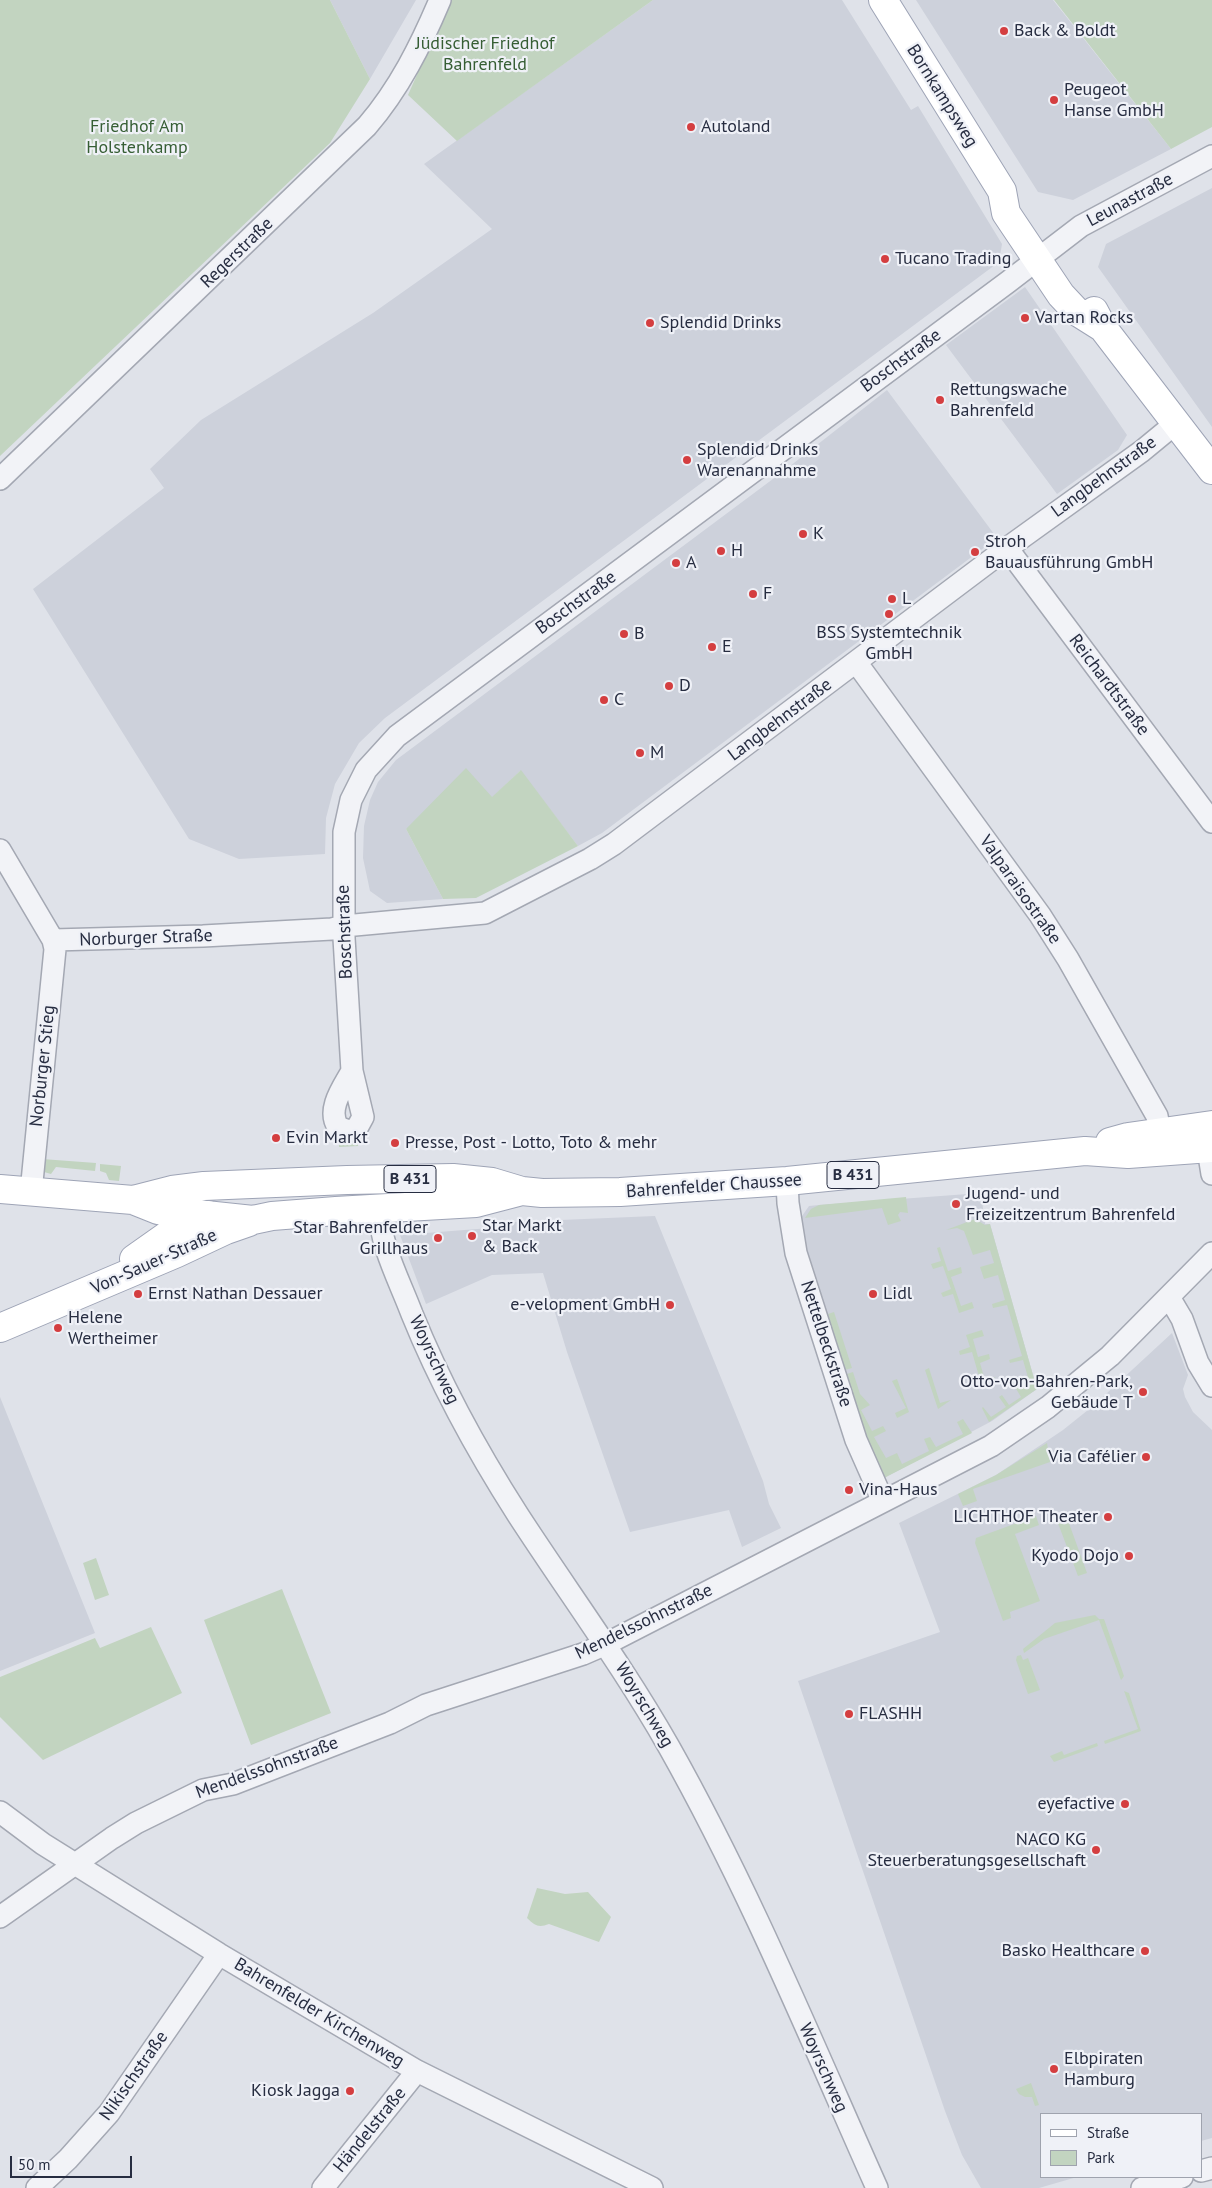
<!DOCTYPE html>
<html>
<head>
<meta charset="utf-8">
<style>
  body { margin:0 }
  #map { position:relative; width:1212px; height:2188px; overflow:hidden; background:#dfe2e9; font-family:"PT Sans",sans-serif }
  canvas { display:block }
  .legend { position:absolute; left:1040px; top:2113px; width:162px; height:65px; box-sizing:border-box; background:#eff1f7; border:1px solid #9fa3ae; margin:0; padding:6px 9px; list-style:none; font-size:15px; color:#272d41 }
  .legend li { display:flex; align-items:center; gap:10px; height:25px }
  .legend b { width:25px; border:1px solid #9fa3ae }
  .scale { position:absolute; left:10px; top:2156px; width:122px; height:22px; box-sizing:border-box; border:2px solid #272d41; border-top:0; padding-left:6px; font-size:15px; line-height:18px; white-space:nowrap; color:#272d41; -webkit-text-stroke:4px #eff1f7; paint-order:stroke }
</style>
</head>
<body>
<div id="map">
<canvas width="1212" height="2188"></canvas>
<ul class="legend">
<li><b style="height:6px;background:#fff"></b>Straße</li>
<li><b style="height:14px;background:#c2d4c0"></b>Park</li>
</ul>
<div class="scale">50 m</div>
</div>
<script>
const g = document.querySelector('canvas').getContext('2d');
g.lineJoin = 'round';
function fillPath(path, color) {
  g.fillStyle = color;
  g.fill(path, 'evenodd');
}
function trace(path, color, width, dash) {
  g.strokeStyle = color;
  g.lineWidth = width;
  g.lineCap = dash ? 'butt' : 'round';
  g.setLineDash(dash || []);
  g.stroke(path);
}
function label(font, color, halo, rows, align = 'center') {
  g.font = font + ' "PT Sans",sans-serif';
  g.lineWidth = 4.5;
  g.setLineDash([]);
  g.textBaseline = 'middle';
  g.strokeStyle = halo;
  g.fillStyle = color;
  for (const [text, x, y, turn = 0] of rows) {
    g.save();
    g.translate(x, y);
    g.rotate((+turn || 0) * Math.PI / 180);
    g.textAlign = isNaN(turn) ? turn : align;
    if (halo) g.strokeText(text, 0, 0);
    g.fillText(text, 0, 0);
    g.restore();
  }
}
fillPath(new Path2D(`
  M 330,0 L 416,0 L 370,79 Z
  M 653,0 L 842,0 L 911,110 L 918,106 L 1002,244 L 999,262 L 385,718 L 359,743 L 335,784 L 326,818 L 325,854 L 239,859 L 189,839 L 33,589 L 164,488 L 150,469 L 201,420 L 373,313 L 492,229 L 424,164 Z
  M 916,0 L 1053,0 L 1171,149 L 1073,200 L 1038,192 Z
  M 1212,188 L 1212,427 L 1098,267 L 1106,244 Z
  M 1025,287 L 1127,435 L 1118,450 L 1057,494 L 946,345 Z
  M 887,390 L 997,538 L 602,833 L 578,846 L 520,771 L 492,798 L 406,829 L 443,899 L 387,903 L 370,891 L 363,858 L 364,826 L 370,800 L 378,782 L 396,760 L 785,470 Z
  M 981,1193 L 985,1224 L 990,1224 L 1037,1389 L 992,1421 L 884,1478 L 869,1444 L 802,1238 L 800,1219 L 809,1206 L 819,1205 Z
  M 655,1216 L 763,1481 L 769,1504 L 781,1528 L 742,1547 L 729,1510 L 630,1532 L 567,1352 L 543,1273 L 492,1275 L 426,1304 L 400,1235 L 503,1227 L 514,1222 Z
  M 1172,1333 L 1188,1375 L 1183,1389 L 1185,1397 L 1193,1412 L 1212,1430 L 1212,2138 L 1201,2141 L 1201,2114 L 1041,2114 L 1041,2177 L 1077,2177 L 1039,2188 L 981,2188 L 962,2155 L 945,2111 L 798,1681 L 940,1632 L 899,1523 L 996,1475 L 1063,1430 L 1093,1406 Z
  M 0,1397 L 95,1633 L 0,1671 Z`), '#cdd1db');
fillPath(new Path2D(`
  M 0,0 L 330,0 L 370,79 L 330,143 L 0,456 Z
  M 450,0 L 653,0 L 457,141 L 408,95 Z
  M 1054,0 L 1212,0 L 1212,127 L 1171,149 Z
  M 466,768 L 492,797 L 521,770 L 578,846 L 476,898 L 443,899 L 406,829 Z
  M 357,1136 L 358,1146 L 339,1147 L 339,1137 Z
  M 42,1159 L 96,1163 L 95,1171 L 56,1167 L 51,1174 L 44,1172 L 42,1169 Z
  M 100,1164 L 121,1166 L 119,1181 L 109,1180 L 106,1173 L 100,1171 Z
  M 906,1197 L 908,1213 L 900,1212 L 898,1215 L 901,1221 L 888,1225 L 882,1208 L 805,1218 L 811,1209 L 819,1205 Z
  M 975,1219 L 985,1225 L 990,1224 L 1037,1389 L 989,1422 L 982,1408 L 983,1407 L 991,1417 L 1006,1407 L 999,1397 L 1002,1395 L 1009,1405 L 1021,1397 L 1015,1387 L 1029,1381 L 1023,1360 L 1010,1363 L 1009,1360 L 1022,1356 L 1007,1305 L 993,1308 L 992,1304 L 1005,1300 L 998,1275 L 984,1279 L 980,1267 L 994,1263 L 990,1250 L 973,1255 L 964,1231 L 957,1228 L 946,1230 Z
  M 940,1247 L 948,1271 L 961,1267 L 962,1273 L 951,1277 L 961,1306 L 972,1302 L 974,1308 L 959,1313 L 953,1294 L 943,1297 L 941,1293 L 951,1289 L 943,1266 L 933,1269 L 931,1264 L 941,1261 L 937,1248 Z
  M 834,1312 L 852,1368 L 845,1370 L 828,1314 Z
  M 982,1330 L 984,1336 L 973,1339 L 978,1357 L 989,1354 L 990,1359 L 980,1363 L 985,1380 L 996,1377 L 982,1387 L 972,1352 L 960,1355 L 959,1351 L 970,1347 L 966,1335 Z
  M 929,1368 L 940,1403 L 951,1400 L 938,1409 L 925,1370 Z
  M 853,1372 L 860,1394 L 870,1405 L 861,1410 L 872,1431 L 883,1426 L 886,1431 L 874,1437 L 886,1458 L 897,1453 L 902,1464 L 929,1451 L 924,1439 L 930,1437 L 936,1447 L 963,1434 L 957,1422 L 963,1419 L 972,1433 L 884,1478 L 869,1444 L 847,1374 Z
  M 897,1379 L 909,1412 L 897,1418 L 895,1413 L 906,1408 L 892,1381 Z
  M 1047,1443 L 1050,1462 L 973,1489 L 977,1501 L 963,1506 L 958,1494 L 996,1475 Z
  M 1066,1515 L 1087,1573 L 1078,1576 L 1056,1518 Z
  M 1036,1516 L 1039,1525 L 1015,1534 L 1040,1601 L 1010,1612 L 1011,1618 L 1003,1621 L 975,1543 L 976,1538 Z
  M 96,1558 L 109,1595 L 95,1600 L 83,1563 Z
  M 282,1589 L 331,1713 L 251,1745 L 204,1620 Z
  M 1095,1615 L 1099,1619 L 1104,1619 L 1124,1676 L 1122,1679 L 1121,1680 L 1099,1620 L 1044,1639 L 1024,1653 L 1023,1649 L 1055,1623 Z
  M 151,1627 L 182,1693 L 43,1760 L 0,1717 L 0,1677 L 95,1638 L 100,1648 Z
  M 1021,1655 L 1023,1660 L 1028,1658 L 1040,1690 L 1028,1694 L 1016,1660 L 1017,1656 Z
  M 1124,1691 L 1129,1693 L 1141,1731 L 1105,1744 L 1104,1741 L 1138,1729 Z
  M 1097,1743 L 1098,1746 L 1054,1762 L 1050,1756 L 1062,1751 L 1064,1755 Z
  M 537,1888 L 565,1894 L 588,1892 L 611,1917 L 599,1942 L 549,1924 C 539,1928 535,1926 527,1918 Z
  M 1031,2083 L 1039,2105 L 1035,2106 L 1032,2097 L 1025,2097 L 1019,2094 L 1016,2089 Z`), '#c2d4c0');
const minor = new Path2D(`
  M 0,479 L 367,126 C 399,89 421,45 440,0
  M 1007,548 L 1212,822
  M 856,662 L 1040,915 L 1068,959 L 1157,1116 L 1160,1132
  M 0,850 L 53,940 L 203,936 L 332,929 L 344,926 L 485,913 L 590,859 L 614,844 L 999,554 L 1142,451 L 1176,423
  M 352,1071 C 344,1086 326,1109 338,1127 L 349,1131 L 357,1128 L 363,1117 L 352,1071 L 344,938 L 344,832 L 351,800 L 366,770 L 397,736 L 1008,282 L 1081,226 L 1212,156
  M 1212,1136 L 1208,1149 L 1212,1174
  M 787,1181 L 788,1203 L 796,1253 L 856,1440 L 883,1501
  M 31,1192 L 55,949 L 53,940
  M 379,1209 C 381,1248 398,1277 412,1314 C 440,1383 477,1451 518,1515 C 568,1592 623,1666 669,1747 C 749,1889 811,2040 877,2188
  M 1169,1297 L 1182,1319 L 1198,1363 L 1212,1386
  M 0,1812 L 43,1844 L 219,1954 L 417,2071 L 652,2188
  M 0,1917 L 112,1838 L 136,1823 L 203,1790 L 233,1784 L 390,1723 L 426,1705 L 583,1654 L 606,1644 L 991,1446 L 1048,1407 L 1110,1356 L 1212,1253
  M 1201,2171 L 1212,2168
  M 37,2188 L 68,2159 L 109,2113 L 219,1954
  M 323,2188 L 417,2071
  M 1142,2188 L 1182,2177`);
const major = new Path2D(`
  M 883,0 L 1002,191 L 1006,213 L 1012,222 L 1061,295 L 1076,311 L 1103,328
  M 1094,311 L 1103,328 L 1212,470
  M 1110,1142 L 1128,1137 L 1212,1125
  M 0,1189 L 133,1200 L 158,1210 L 253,1220 L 272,1216 L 336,1211 L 476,1203 L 522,1191
  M 133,1200 L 172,1190 L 204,1186 L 347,1180 L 453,1178 L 492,1182 L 522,1191 L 542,1193 L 620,1192 L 787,1181 L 1085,1151 L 1128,1154 L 1212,1148
  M 134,1259 L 168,1235 L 209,1215
  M 0,1328 L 177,1253 L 226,1230 L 249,1222`);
trace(minor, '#a4a8b3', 24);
trace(major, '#9ea4b6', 30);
trace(minor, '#f2f3f7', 21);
trace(major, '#fff', 28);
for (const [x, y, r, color] of [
  [1004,31,5,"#d43e40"],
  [1054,100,5,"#d43e40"],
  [691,127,5,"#d43e40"],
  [885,259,5,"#d43e40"],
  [1025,318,5,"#d43e40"],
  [650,323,5,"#d43e40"],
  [940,400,5,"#d43e40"],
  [687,460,5,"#d43e40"],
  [803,534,5,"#d43e40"],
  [721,551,5,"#d43e40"],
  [975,552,5,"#d43e40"],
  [676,563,5,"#d43e40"],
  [753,594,5,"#d43e40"],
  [892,599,5,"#d43e40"],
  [889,614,5,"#d43e40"],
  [624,634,5,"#d43e40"],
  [712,647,5,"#d43e40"],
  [669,686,5,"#d43e40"],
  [604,700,5,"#d43e40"],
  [640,753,5,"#d43e40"],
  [276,1138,5,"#d43e40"],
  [395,1143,5,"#d43e40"],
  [956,1204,5,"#d43e40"],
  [472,1236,5,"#d43e40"],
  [438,1238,5,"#d43e40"],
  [138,1294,5,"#d43e40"],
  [873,1294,5,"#d43e40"],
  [670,1305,5,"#d43e40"],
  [58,1328,5,"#d43e40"],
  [1143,1392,5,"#d43e40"],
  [1146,1457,5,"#d43e40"],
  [849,1490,5,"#d43e40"],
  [1108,1517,5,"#d43e40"],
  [1129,1556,5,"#d43e40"],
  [849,1714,5,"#d43e40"],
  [1125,1804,5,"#d43e40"],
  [1096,1850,5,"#d43e40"],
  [1145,1951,5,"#d43e40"],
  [1054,2069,5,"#d43e40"],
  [350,2091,5,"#d43e40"]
]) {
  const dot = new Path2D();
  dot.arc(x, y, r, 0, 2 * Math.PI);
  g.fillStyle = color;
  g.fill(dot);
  trace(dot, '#eff1f7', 2);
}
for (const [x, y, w] of [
  [853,1175,52],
  [410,1179,52]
]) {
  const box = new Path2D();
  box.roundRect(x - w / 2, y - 13.5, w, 27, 4);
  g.fillStyle = '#eff1f7';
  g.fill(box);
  trace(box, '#272d41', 1);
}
label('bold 16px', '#272d41', null, [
  ["B 431",853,1175],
  ["B 431",410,1179]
]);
label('18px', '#272d41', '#eff1f7', [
  ["Back & Boldt",1014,31],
  ["Peugeot",1064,90],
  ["Hanse GmbH",1064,111],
  ["Autoland",701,127],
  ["Tucano Trading",895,259],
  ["Vartan Rocks",1035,318],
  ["Splendid Drinks",660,323],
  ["Rettungswache",950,390],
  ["Bahrenfeld",950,411],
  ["Splendid Drinks",697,450],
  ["Warenannahme",697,471],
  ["K",813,534],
  ["Stroh",985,542],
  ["Bauausführung GmbH",985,563],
  ["H",731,551],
  ["A",686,563],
  ["F",763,594],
  ["L",902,599],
  ["BSS Systemtechnik",889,633,"center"],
  ["GmbH",889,654,"center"],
  ["B",634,634],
  ["E",722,647],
  ["D",679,686],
  ["C",614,700],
  ["M",650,753],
  ["Evin Markt",286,1138],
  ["Presse, Post - Lotto, Toto & mehr",405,1143],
  ["Jugend- und",966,1194],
  ["Freizeitzentrum Bahrenfeld",966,1215],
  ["Star Markt",482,1226],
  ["& Back",482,1247],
  ["Star Bahrenfelder",428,1228,"right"],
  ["Grillhaus",428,1249,"right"],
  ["Ernst Nathan Dessauer",148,1294],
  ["Lidl",883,1294],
  ["e-velopment GmbH",660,1305,"right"],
  ["Helene",68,1318],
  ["Wertheimer",68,1339],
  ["Otto-von-Bahren-Park,",1133,1382,"right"],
  ["Gebäude T",1133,1403,"right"],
  ["Via Cafélier",1136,1457,"right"],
  ["Vina-Haus",859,1490],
  ["LICHTHOF Theater",1098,1517,"right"],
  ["Kyodo Dojo",1119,1556,"right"],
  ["FLASHH",859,1714],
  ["eyefactive",1115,1804,"right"],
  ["NACO KG",1086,1840,"right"],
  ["Steuerberatungsgesellschaft",1086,1861,"right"],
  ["Basko Healthcare",1135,1951,"right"],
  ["Elbpiraten",1064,2059],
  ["Hamburg",1064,2080],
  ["Kiosk Jagga",340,2091,"right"]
], 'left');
label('18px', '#365e34', '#eff1f7', [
  ["Jüdischer Friedhof",485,44],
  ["Bahrenfeld",485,65],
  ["Friedhof Am",137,127],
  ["Holstenkamp",137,148]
]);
label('18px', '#272d41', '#eff1f7', [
  ["Bornkampsweg",942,96,58],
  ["Leunastraße",1130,200,-28],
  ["Regerstraße",237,253,-44],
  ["Boschstraße",901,361,-36],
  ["Langbehnstraße",1104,477,-36],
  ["Boschstraße",576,603,-36],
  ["Reichardtstraße",1109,685,53],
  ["Langbehnstraße",780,720,-37],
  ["Valparaisostraße",1020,890,55],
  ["Boschstraße",345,932,-92],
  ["Norburger Straße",146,938,-2],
  ["Norburger Stieg",43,1066,-84],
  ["Bahrenfelder Chaussee",714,1186,-4],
  ["Von-Sauer-Straße",154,1262,-24],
  ["Nettelbeckstraße",826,1344,72],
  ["Woyrschweg",434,1360,65],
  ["Mendelssohnstraße",644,1622,-26],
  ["Woyrschweg",644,1705,59],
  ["Mendelssohnstraße",267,1768,-20],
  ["Bahrenfelder Kirchenweg",319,2013,31],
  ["Woyrschweg",823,2068,66],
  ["Nikischstraße",134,2076,-55],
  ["Händelstraße",370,2130,-51]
]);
</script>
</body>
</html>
